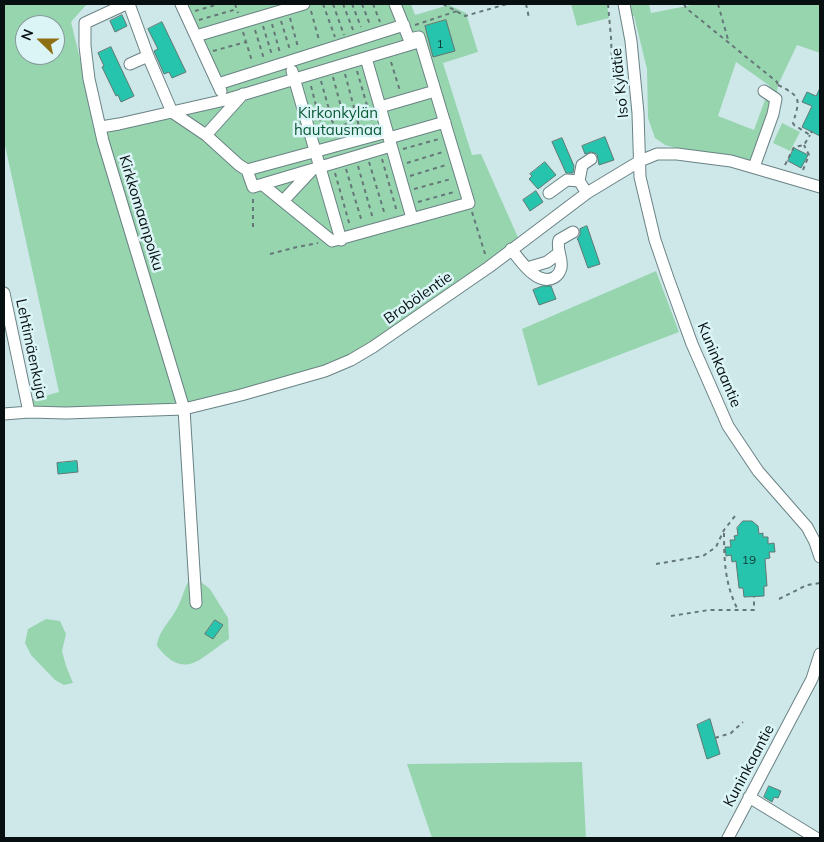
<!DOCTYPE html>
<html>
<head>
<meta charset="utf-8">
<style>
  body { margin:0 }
  #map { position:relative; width:824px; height:842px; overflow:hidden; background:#cee8ea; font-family:Mulish,sans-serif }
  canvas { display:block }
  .frame { position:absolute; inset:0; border:5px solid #070f10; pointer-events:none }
  .north { position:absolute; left:15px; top:15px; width:50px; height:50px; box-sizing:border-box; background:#dbf5f7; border:1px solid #86999b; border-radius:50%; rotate:292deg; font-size:14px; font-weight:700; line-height:20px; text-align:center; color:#070f10 }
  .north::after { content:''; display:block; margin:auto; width:18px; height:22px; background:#8e7014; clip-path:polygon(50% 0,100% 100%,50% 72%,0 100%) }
</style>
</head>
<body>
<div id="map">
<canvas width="824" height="842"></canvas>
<div class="frame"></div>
<div class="north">N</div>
</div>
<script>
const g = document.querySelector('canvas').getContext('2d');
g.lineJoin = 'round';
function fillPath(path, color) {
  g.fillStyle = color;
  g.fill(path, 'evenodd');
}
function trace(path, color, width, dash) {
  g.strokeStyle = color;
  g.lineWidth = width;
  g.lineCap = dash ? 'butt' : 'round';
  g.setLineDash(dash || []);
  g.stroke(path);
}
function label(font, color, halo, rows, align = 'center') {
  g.font = font + ' Mulish,sans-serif';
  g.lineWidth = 5;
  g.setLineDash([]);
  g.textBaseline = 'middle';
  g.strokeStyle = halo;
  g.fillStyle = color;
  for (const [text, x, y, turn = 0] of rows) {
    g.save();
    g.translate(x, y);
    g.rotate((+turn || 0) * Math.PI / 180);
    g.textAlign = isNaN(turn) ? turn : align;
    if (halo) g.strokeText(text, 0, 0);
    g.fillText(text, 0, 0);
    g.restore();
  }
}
fillPath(new Path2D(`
  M 4,4 L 87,4 L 71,22 L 97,128 L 223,97 L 178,4 L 411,4 L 415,15 L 449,5 L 466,13 L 478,52 L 443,63 L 472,155 L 481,154 L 520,242 L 351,360 L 184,409 L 29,412 L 27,401 L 59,392 L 4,141 ZM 25,25 L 55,25 L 55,55 L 25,55 Z
  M 571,4 L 607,4 L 609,18 L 577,26 Z
  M 624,4 L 649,4 L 651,13 L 697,4 L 820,4 L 820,53 L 797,45 L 778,85 L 776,99 L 753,161 L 730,155 L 684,150 L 665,145 L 655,138 L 648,118 L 647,69 L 634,16 L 627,17 ZM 736,62 L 770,86 L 754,130 L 718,116 Z
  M 782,123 L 800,132 L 790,151 L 773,143 Z
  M 656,271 L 679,332 L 538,386 L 522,329 Z
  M 193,576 L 210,589 L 228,618 L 229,639 C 200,658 185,682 157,646 C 158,630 173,619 179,604 C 184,595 185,583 193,576 Z
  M 46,619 L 60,621 L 66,634 L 62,651 L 66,666 L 73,683 L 64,685 L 55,680 L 31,655 L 25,643 L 28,629 Z
  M 582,762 L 586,838 L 432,838 L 407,764 Z`), '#97d5af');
const building = new Path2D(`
  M 122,15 L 127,26 L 115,32 L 110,21 Z
  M 446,20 L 455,51 L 433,57 L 425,26 Z
  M 162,22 L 186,72 L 172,78 L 169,72 L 164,74 L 154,51 L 158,49 L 148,29 Z
  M 111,47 L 134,96 L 121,102 L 118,95 L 116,96 L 102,67 L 104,66 L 98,53 Z
  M 820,88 L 820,136 L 802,127 L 812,106 L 802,102 L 807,92 L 816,96 Z
  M 605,137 L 614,160 L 599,165 L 597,154 L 591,152 L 585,154 L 582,146 Z
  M 562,138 L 574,166 L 573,173 L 566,173 L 552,142 Z
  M 794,148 L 808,155 L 801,168 L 788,161 Z
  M 545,162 L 556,175 L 538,189 L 529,179 L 532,176 L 530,174 Z
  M 536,191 L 543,202 L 530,211 L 523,200 Z
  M 587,226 L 600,264 L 588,268 L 578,240 L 577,239 L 580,235 L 580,229 Z
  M 543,286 L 551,286 L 556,299 L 539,305 L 533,290 Z
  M 77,461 L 78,472 L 58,474 L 57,463 Z
  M 743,521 L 752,521 L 758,526 L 759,534 L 763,533 L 763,537 L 768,537 L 768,544 L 774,543 L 775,552 L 769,552 L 770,558 L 765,559 L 767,586 L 764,586 L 764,596 L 744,597 L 743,588 L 739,588 L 736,561 L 732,562 L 731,555 L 726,556 L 725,547 L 731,547 L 730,540 L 735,540 L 734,536 L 738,535 L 737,528 Z
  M 215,620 L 223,625 L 213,639 L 205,634 Z
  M 710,719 L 720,754 L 707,759 L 697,725 Z
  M 769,786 L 781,791 L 778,798 L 774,797 L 772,802 L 764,797 Z`);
fillPath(building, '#26c4ad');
trace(building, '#617873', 1);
const minor = new Path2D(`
  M 126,4 L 85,23 L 85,46 L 89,79 L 103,141 L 184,409 L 196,603
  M 129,4 L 148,56 L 130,64
  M 181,4 L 221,91
  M 624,4 L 631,41 L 638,113 L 640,177 L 655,240 L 668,278 L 692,344 L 728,426 L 758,471 L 807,527 L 815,542 L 820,557
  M 196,36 L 304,4
  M 148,56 L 172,112 L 206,135 L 239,165 L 247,170 L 253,187 L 391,146
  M 366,58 L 412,218
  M 292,71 L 341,240
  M 218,84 L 404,25
  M 380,107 L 435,91
  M 101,127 L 119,124 L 225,100 L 415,43 L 418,38
  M 206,135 L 243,94
  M 389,138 L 445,122
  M 754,167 L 773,114 L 776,99 L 764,91
  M 247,170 L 387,132
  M 263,185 L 332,241 L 469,203 L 419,37 L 409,39 L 395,4
  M 549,193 L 567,180 L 579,181
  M 587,193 L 579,181 L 582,165 L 591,159
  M 283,201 L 312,170
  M 511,249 C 520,260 538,288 555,277 C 558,275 560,272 561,268 C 563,257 556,251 559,240 L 573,232
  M 527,268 L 547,262 L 559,253
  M 4,293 L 29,412
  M 4,414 L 29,412 L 66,413 L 184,409 L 241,395 L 325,371 L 351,360 L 373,347 L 489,267 L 587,193 L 640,161 L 657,154 L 677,154 L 731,161 L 820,187
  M 749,797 L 816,838
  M 728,838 L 812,679 L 820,654`);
trace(minor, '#6a8284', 13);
trace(new Path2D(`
  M 235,4 L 238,13
  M 323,4 L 335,37
  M 333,4 L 344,35
  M 343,4 L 353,30
  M 352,4 L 361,27
  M 362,4 L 370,25
  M 373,4 L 380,22
  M 443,4 L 465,16 L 507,4
  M 526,4 L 529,18
  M 608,4 L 611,38 L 613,86 L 617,100 L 627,115
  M 684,4 L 686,8 L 777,82 L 778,87
  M 718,4 L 729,43
  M 195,11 L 219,4
  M 311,11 L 319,40
  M 290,18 L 298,47
  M 199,20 L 237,9
  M 281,21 L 290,50
  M 272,24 L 280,53
  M 415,25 L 457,11
  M 263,26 L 272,55
  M 255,30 L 264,59
  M 243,32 L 252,61
  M 213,51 L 246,42
  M 391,62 L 400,91
  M 357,71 L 373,126
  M 345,74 L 360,130
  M 333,77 L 348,133
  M 321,81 L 336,134
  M 778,85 C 802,97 800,99 793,123 L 794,125 L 810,135 L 812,131
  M 311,86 L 324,137
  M 613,86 L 623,84 L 624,91
  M 403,149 L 439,139
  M 382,159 L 397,212
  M 369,162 L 385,215
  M 407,163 L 443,152
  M 785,165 L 794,147 L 804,145 L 810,135
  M 358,166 L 373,219
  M 346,169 L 362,222
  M 803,170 L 809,155 L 804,145
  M 335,173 L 350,226
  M 410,176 L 446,165
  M 414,189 L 451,179
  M 418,202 L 454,192
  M 472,212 L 486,257
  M 253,227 L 253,197
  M 270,254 L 297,247 L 318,243
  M 724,533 C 724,560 725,584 737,608
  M 656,564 L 703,556 L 716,547 L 724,530 L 735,516
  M 779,599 L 807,585 L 820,583
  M 671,616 L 709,610 L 754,610 L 754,597
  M 715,738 L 731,733 L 743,722`), '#667778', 2, [4, 4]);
trace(minor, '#fff', 11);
label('12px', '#0f3c37', null, [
  ["1",440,44],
  ["19",749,560]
]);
label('15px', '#070f10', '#dbf5f7', [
  ["Iso Kylätie",620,83,-96],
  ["Kirkkomaanpolku",141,213,73],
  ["Brobölentie",418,298,-35],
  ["Lehtimäenkuja",31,349,78],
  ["Kuninkaantie",719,365,67],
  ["Kuninkaantie",749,766,-62]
]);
label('15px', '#0a5a36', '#dbf5f7', [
  ["Kirkonkylän",338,113],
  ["hautausmaa",338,130]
]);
</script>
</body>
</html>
